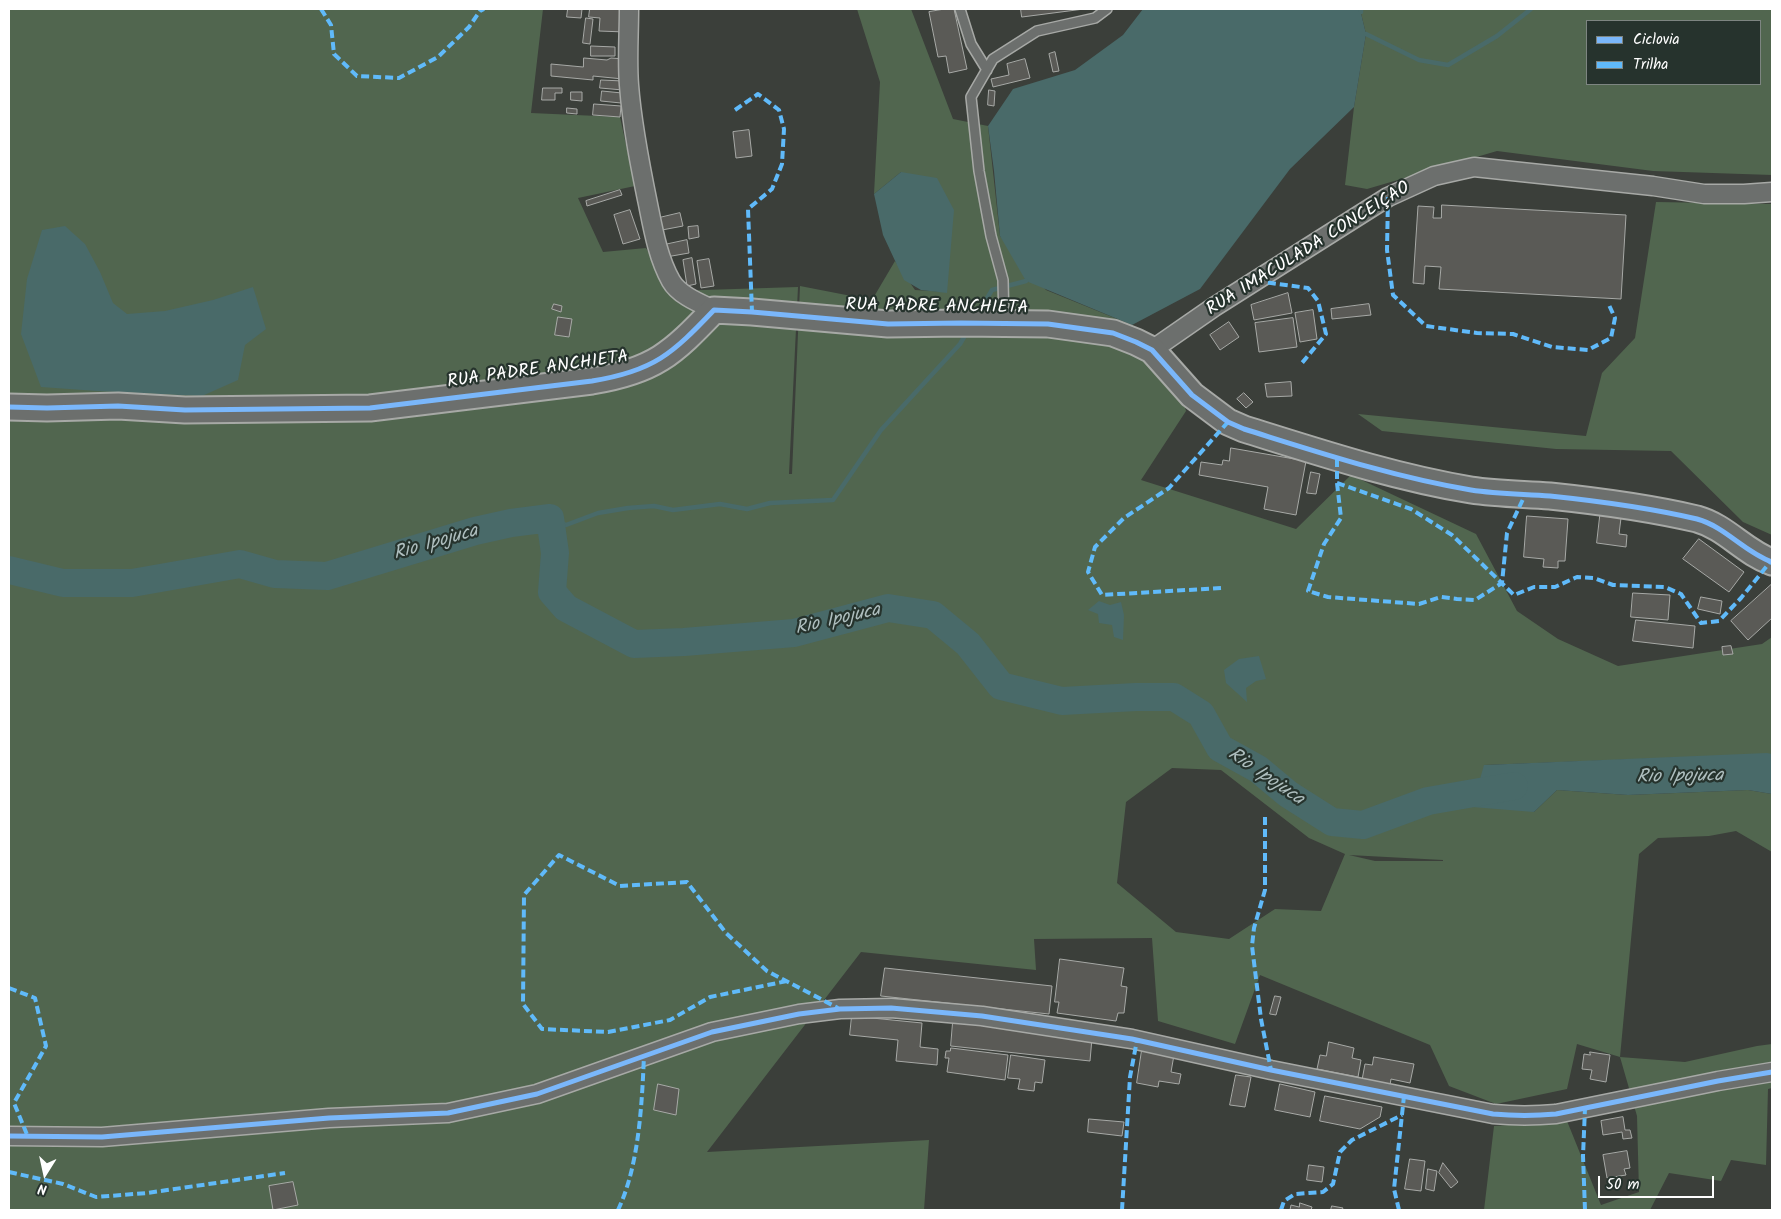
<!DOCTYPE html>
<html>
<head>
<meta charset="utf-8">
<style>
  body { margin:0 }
  #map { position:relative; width:1781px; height:1219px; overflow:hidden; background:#3b3f3a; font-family:Kalam,sans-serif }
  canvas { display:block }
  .frame { position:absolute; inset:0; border:10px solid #fff; pointer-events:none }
  .legend { position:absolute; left:1586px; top:20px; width:175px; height:65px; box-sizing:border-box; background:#26332d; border:1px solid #7d8581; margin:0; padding:6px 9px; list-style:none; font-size:15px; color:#fff }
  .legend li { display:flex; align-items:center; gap:10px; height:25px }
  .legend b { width:25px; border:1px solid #7d8581 }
  .north { position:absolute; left:20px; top:1149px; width:50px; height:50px; -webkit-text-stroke:4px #26332d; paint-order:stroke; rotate:190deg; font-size:14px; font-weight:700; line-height:20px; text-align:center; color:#fff }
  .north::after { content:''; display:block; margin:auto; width:18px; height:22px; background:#fff; clip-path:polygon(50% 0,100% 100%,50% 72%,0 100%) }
  .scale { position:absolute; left:1598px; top:1176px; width:116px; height:22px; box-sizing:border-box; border:2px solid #fff; border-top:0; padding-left:6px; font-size:15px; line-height:18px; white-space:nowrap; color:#fff; -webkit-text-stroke:4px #26332d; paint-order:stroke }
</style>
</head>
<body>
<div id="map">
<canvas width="1781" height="1219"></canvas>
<div class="frame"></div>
<ul class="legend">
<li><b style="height:6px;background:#7ab7fb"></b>Ciclovia</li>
<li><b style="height:6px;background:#60bafa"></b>Trilha</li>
</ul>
<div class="north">N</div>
<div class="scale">50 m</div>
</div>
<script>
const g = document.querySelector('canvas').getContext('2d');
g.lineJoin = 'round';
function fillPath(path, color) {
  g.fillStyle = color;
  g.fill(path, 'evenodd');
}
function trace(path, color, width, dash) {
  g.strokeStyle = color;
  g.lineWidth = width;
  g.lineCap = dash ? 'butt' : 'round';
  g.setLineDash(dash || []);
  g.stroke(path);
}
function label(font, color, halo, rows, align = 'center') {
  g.font = font + ' Kalam,sans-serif';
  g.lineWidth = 4.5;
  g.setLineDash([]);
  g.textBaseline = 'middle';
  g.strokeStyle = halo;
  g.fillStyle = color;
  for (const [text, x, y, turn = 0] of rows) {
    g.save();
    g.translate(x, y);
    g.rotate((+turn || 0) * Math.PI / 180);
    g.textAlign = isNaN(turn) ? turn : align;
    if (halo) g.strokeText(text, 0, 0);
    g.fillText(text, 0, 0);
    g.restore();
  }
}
fillPath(new Path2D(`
  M 9,9 L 543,9 L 531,113 L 620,117 L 635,186 L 578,198 L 603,252 L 646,248 L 672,291 L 798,287 L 789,474 L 792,474 L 800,286 L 872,300 L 895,261 L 915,290 L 947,292 L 901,172 L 874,194 L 880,82 L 857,9 L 911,9 L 953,119 L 988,126 L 1000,236 L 1046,290 L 1132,325 L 1168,349 L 1186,411 L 1141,480 L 1296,529 L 1351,475 L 1476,534 L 1517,611 L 1558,639 L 1618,666 L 1762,644 L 1772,637 L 1772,754 L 1484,765 L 1534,812 L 1557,790 L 1628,795 L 1748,790 L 1772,794 L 1772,852 L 1736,831 L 1709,836 L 1658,838 L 1639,854 L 1620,1057 L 1685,1062 L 1757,1046 L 1772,1044 L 1772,1088 L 1768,1089 L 1766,1165 L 1731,1160 L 1721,1181 L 1669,1173 L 1650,1210 L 1484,1210 L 1494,1126 L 1567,1121 L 1601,1205 L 1639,1192 L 1637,1116 L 1620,1057 L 1577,1044 L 1567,1089 L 1496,1104 L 1449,1086 L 1430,1045 L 1260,975 L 1235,1044 L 1158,1021 L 1152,938 L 1034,939 L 1036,970 L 861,952 L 707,1152 L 929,1140 L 924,1210 L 9,1210 ZM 1172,768 L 1221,770 L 1309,838 L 1345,854 L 1321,911 L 1275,909 L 1229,939 L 1176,932 L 1117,883 L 1126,802 ZM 1349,855 L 1443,860 L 1443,861 L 1375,861 Z
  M 1360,9 L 1772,9 L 1772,175 L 1653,171 L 1497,151 L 1367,189 L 1345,185 L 1354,107 L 1366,34 ZM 1587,21 L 1760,21 L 1760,84 L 1587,84 Z
  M 1656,202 L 1772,204 L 1772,535 L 1743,522 L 1671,451 L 1556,449 L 1382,431 L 1358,414 L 1586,436 L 1602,373 L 1635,338 Z`), '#51664f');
fillPath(new Path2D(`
  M 1143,9 L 1360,9 L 1366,34 L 1354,107 L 1290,169 L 1200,289 L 1132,325 L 1026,281 L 1000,236 L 994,171 L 988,126 L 1013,89 L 1075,70 L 1123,35 Z
  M 901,172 L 937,178 L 954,210 L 947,293 L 921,290 L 904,280 L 883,235 L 874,194 Z
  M 65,226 L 85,244 L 100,272 L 113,303 L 127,314 L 165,311 L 213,300 L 253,287 L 266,329 L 245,345 L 238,380 L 202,396 L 97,391 L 41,387 L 21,334 L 27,279 L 42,230 Z
  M 1099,601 L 1110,605 L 1121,602 L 1124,615 L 1123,640 L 1114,637 L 1112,625 L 1099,623 L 1098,614 L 1088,610 Z
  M 1259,656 L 1266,679 L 1256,681 L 1246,688 L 1247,702 L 1226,683 L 1224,670 L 1239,659 Z
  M 1767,753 L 1772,754 L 1772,794 L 1748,790 L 1628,795 L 1557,790 L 1534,812 L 1472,807 L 1484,765 Z`), '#496a69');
trace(new Path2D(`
  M 1361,12 L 1361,9
  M 1366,34 L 1419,60 L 1448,65 L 1497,36 L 1531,9
  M 977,315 L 992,290 L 1026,281
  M 550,518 L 566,525 L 598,513 L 628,508 L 654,506 L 673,510 L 720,504 L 747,509 L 770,503 L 833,500 L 881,430 L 960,344 L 967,332`), '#496a69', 4.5);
trace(new Path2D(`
  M 9,570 L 63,583 L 132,583 L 240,564 L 275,574 L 327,576 L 475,531 L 511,523 L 550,518 L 555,553 L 552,592 L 566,608 L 634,644 L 684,642 L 794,633 L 888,608 L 933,615 L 968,644 L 1001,686 L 1062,701 L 1136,697 L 1174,697 L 1201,714 L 1220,748 L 1258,769 L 1288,794 L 1332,822 L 1363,825 L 1428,801 L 1514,786`), '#496a69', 28);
const building = new Path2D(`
  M 568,9 L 582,9 L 581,18 L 567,17 Z
  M 590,9 L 626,9 L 625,32 L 599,31 L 600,18 L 589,17 Z
  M 945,9 L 954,9 L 967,69 L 949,73 L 946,56 L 938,57 L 929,12 Z
  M 1021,9 L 1084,9 L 1022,17 Z
  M 586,18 L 593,19 L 590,44 L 583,43 Z
  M 591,46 L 615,47 L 615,56 L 591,56 Z
  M 1055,52 L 1059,71 L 1053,72 L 1049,54 Z
  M 584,58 L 607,60 L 611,58 L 625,59 L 623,79 L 593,76 L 593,80 L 551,76 L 551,64 L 583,67 Z
  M 1025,59 L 1030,78 L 993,87 L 991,79 L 1009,75 L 1007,64 Z
  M 601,80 L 623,81 L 623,90 L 600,88 Z
  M 543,88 L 562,88 L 562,93 L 555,93 L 555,100 L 542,100 Z
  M 989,90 L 995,91 L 994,106 L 988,105 Z
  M 602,91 L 622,93 L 621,103 L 601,101 Z
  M 571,92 L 582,92 L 582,101 L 571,100 Z
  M 594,104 L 621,106 L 620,117 L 593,115 Z
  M 567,108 L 577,109 L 577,114 L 567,113 Z
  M 749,130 L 752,156 L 736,158 L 733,132 Z
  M 620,190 L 622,195 L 587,206 L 586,201 Z
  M 1442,205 L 1626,215 L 1621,299 L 1439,289 L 1441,267 L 1425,266 L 1424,284 L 1413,283 L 1418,206 L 1434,207 L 1433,218 L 1441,218 Z
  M 630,210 L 640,239 L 623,244 L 614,215 Z
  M 680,213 L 683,226 L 662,230 L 659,218 Z
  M 698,226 L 699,237 L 689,239 L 688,227 Z
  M 687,240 L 689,253 L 666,257 L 664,245 Z
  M 692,258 L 696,284 L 687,286 L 683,260 Z
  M 709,259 L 714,286 L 701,288 L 697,261 Z
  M 1288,293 L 1292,313 L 1254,320 L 1251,305 Z
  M 554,304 L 562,306 L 561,312 L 552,309 Z
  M 1369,304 L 1371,315 L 1332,319 L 1331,309 Z
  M 1313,310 L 1317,339 L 1300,342 L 1295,313 Z
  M 558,317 L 572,319 L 569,337 L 555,335 Z
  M 1293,318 L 1297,347 L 1259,352 L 1255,323 Z
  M 1229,322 L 1239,337 L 1220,350 L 1210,335 Z
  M 1291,382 L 1292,396 L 1267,397 L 1265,384 Z
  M 1244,393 L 1253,402 L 1246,408 L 1237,399 Z
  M 1231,448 L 1306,461 L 1296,515 L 1264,509 L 1268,487 L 1199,475 L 1201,462 L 1222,465 L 1223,460 L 1229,461 Z
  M 1311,472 L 1320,474 L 1316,494 L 1307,493 Z
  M 1601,508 L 1622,510 L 1619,534 L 1627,535 L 1626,547 L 1597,543 Z
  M 1527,516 L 1568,519 L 1565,561 L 1558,561 L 1558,568 L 1543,567 L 1544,559 L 1524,557 Z
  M 1699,539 L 1744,572 L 1729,592 L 1683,559 Z
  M 1772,584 L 1772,618 L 1748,640 L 1731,621 Z
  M 1633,593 L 1670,595 L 1668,620 L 1631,617 Z
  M 1701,597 L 1722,601 L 1720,614 L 1698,609 Z
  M 1636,620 L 1695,626 L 1693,648 L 1633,641 Z
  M 1731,646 L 1733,654 L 1723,655 L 1722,647 Z
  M 1060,959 L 1124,968 L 1121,986 L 1127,987 L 1124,1013 L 1118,1013 L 1116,1021 L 1057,1013 L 1059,1002 L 1055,1002 Z
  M 885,968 L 1052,986 L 1049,1014 L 881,996 Z
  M 1275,996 L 1281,997 L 1276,1015 L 1270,1014 Z
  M 852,1016 L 922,1023 L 920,1047 L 938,1049 L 937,1065 L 896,1061 L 898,1040 L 850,1035 Z
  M 953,1022 L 1092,1038 L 1090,1061 L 951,1046 Z
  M 1329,1042 L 1354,1048 L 1352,1058 L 1361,1060 L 1358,1077 L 1317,1069 L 1320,1055 L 1326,1056 Z
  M 951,1048 L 1008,1055 L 1005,1080 L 947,1072 L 949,1058 L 945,1058 L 946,1051 L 950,1051 Z
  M 1142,1050 L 1174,1055 L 1171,1072 L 1181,1074 L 1179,1084 L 1159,1081 L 1158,1087 L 1137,1083 Z
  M 1590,1052 L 1610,1055 L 1606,1082 L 1590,1079 L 1592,1070 L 1582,1069 L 1584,1054 L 1590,1055 Z
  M 1011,1055 L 1045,1060 L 1042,1083 L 1035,1082 L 1034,1091 L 1018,1089 L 1020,1079 L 1008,1078 Z
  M 1374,1057 L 1414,1064 L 1410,1083 L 1391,1079 L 1390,1085 L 1362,1080 L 1365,1064 L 1372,1065 Z
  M 1236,1075 L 1251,1077 L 1245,1107 L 1230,1105 Z
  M 658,1084 L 679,1089 L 676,1115 L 654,1110 Z
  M 1280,1084 L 1315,1092 L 1310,1117 L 1275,1110 Z
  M 1325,1096 L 1382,1107 L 1380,1117 L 1360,1129 L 1320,1121 Z
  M 1623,1117 L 1625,1130 L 1630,1130 L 1632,1138 L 1623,1139 L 1622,1132 L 1603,1135 L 1601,1121 Z
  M 1089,1119 L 1124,1122 L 1122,1136 L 1088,1132 Z
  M 1627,1151 L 1630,1168 L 1624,1169 L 1626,1175 L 1607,1178 L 1603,1155 Z
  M 1410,1159 L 1425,1161 L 1421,1191 L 1405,1189 Z
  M 1443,1163 L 1458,1182 L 1451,1188 L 1439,1173 Z
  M 1309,1165 L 1324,1167 L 1322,1182 L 1307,1180 Z
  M 1428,1169 L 1437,1171 L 1434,1191 L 1426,1189 Z
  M 293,1182 L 298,1205 L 273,1210 L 269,1186 Z
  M 1300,1203 L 1312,1207 L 1311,1210 L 1290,1210 L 1291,1205 L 1299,1207 Z
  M 1332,1206 L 1343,1208 L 1342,1210 L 1331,1210 Z`);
fillPath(building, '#5a5a56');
trace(building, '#a7a9a6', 1);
const lane = new Path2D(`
  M 960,9 L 971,44 L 987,70
  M 1004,323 L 1003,280 L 991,236 L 979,171 L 971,97 L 993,59 L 1037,31 L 1095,18 L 1107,9`);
const street = new Path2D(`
  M 629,9 C 629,34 627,60 629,85 C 632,125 640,165 648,204 C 653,229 658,258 671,281 C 679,295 699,303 714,310
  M 1152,350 L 1214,307 L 1388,197 L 1434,176 L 1474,167 L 1653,186 L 1704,194 L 1744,194 L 1772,192
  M 9,1136 L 102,1137 L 329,1118 L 448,1113 L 537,1094 L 712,1032 L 799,1014 L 840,1009 L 891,1008 L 982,1016 L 1132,1039 L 1271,1070 L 1493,1114 C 1515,1116 1534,1116 1556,1114 L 1718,1081 L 1772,1072`);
const secondary = new Path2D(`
  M 9,407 L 47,408 L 118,406 L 185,410 L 370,408 L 592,381 C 654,371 672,354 714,310 L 752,312 L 888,324 L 961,323 L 1048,324 L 1113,333 L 1136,342 L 1152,350 L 1192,395 L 1228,422 L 1244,429 C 1318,452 1393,477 1471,490 C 1497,494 1524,494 1550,496 C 1598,501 1650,508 1697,519 C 1726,527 1744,552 1772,562`);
trace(lane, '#a7a9a6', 12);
trace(street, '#a7a9a6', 21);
trace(secondary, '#a7a9a6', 29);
trace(lane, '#6c6f6d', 9);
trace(street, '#6c6f6d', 18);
trace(secondary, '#6c6f6d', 25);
trace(new Path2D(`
  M 321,9 L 331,25 L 334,54 L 357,76 L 399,78 L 438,57 L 469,27 L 480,11 L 484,9
  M 735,110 L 758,94 L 779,110 L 784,129 L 782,164 L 772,189 L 748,209 L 752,312
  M 1388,197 L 1387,250 L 1393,295 L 1426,326 L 1477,333 L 1513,334 L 1552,347 L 1588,350 L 1611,338 L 1615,318 L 1609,305
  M 1256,281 L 1308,288 L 1318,301 L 1326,334 L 1302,363
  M 1337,459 L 1337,483 L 1411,509 L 1452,535 L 1514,595 L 1534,587 L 1555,587 L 1577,577 L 1594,578 L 1613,585 L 1665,587 L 1681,594 L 1701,623 L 1719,621 L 1741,598 L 1771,561
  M 1337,483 L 1341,518 L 1324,544 L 1308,591 L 1328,597 L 1419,604 L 1441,597 L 1457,599 L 1475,600 L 1502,583 L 1507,533 L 1525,495
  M 1221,588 L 1102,595 L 1088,572 L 1095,547 L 1124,518 L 1169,488 L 1228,422
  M 1265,817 L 1265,890 L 1254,928 L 1252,946 L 1261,1019 L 1271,1070
  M 787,981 L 710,997 L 670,1020 L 608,1032 L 542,1029 L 523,1004 L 524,895 L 559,855 L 620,886 L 687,882 L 726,933 L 767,971 L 838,1008
  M 9,988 L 35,998 L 46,1046 L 14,1103 L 28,1137
  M 9,1172 L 63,1184 L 96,1197 L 147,1193 L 285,1173
  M 618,1210 C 639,1166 642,1104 644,1055
  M 1122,1210 L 1130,1077 L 1137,1040
  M 1281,1210 L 1284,1201 L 1295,1194 L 1323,1192 L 1333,1184 L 1340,1152 L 1352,1140 L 1402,1115
  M 1399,1210 L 1394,1189 L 1404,1096
  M 1585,1210 L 1583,1156 L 1585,1108`), '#60bafa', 4, [8, 4]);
trace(new Path2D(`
  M 9,407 L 47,408 L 118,406 L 185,410 L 370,408 L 592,381 C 654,371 672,354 714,310 L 752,312 L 888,324 L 961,323 L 1048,324 L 1113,333 L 1136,342 L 1152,350 L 1192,395 L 1228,422 L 1244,429 C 1318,452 1393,477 1471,490 C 1497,494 1524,494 1550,496 C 1598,501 1650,508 1697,519 C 1726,527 1744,552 1772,562
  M 9,1136 L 102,1137 L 329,1118 L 448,1113 L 537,1094 L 712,1032 L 799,1014 L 840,1009 L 891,1008 L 982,1016 L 1132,1039 L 1271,1070 L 1493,1114 C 1515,1116 1534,1116 1556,1114 L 1718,1081 L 1772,1072`), '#7ab7fb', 5);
label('18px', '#fff', '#26332d', [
  ["RUA IMACULADA CONCEIÇAO",1309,250,-32],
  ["RUA PADRE ANCHIETA",937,308,1],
  ["RUA PADRE ANCHIETA",538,371,-8]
]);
label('italic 19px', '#aebebe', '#26332d', [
  ["Rio Ipojuca",436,544,-16],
  ["Rio Ipojuca",838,621,-13],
  ["Rio Ipojuca",1265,778,34],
  ["Rio Ipojuca",1680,778,-1]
]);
</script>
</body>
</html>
